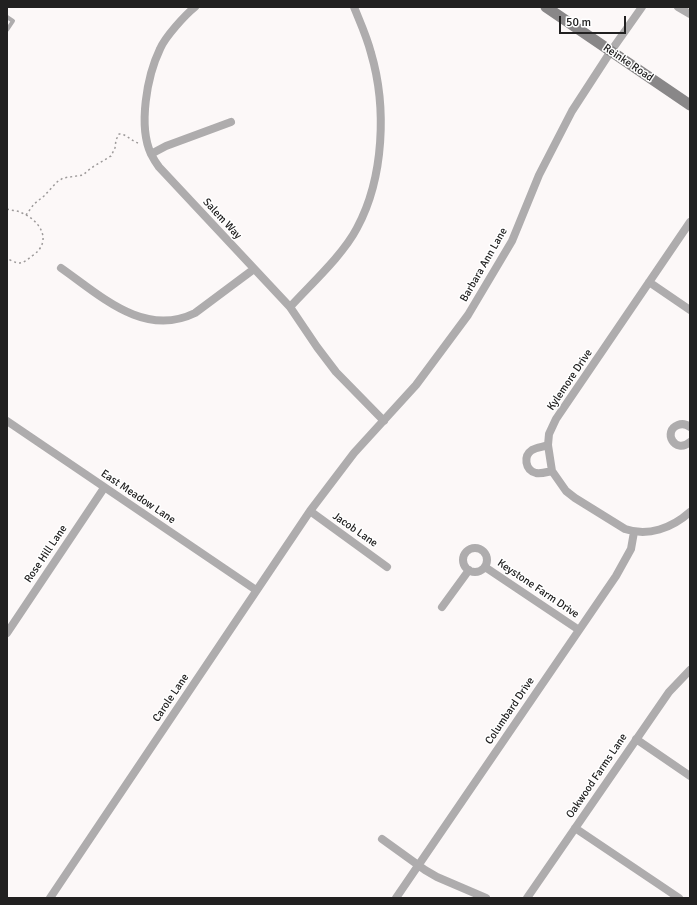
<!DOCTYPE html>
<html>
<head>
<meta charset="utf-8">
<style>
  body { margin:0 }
  #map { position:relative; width:697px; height:905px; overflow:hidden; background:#fcf8f8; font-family:Signika,sans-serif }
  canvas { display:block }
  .frame { position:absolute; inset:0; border:8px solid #212020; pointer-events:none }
  .scale { position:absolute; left:559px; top:16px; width:67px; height:18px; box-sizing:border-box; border:2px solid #212020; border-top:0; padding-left:5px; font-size:12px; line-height:14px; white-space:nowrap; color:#212020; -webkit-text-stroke:3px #fff; paint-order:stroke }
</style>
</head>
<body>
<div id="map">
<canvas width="697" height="905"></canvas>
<div class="frame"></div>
<div class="scale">50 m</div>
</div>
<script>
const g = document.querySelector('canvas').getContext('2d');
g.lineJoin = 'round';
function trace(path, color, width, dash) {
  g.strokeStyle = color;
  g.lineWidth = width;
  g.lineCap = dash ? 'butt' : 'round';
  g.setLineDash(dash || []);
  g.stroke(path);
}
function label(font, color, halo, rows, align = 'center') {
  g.font = font + ' Signika,sans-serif';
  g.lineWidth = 3;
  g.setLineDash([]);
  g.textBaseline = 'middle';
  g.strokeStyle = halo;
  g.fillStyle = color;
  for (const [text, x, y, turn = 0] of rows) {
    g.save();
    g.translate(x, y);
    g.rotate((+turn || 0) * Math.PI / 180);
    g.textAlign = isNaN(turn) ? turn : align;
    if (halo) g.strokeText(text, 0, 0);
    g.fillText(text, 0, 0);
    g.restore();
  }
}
trace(new Path2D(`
  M 7,209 C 12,211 18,210 22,213 C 41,221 53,242 32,256 C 28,259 24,263 19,263 C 15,263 10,260 7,258
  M 26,215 L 34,204 L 44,196 L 57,182 L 63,178 L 83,175 L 91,168 L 111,156 L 115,148 L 116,140 L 119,134 C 127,134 131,141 138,143`), '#9d9a9a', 1.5, [2, 3]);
trace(new Path2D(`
  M 7,17 L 13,21 L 7,30`), '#aeacad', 4);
trace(new Path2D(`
  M 195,7 C 185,15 165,37 160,49 C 147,76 138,126 151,154 C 153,158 156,163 159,167 L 290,307 L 317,347 L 336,372 L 384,421
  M 678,7 L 690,14
  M 151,154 L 166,146 L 231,122
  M 690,222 L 556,419 L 549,434 L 548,445 L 552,471 L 566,491 L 575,498 L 625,529 C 648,537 672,528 690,512
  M 61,268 C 101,296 144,338 195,313 L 254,269
  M 649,282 L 690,310
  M 290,307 C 311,284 343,255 357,228 C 384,178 387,107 371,53 C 367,37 360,22 354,7
  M 7,421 L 256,590
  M 690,427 C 686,424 683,423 678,425 C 662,431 675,455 690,442
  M 548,445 C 543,447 537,447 532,450 C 523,456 525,470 536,473 C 541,474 547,472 552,471
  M 310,511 L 387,567
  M463 560a12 12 0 1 1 24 0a12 12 0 1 1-24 0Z
  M 485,567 L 579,630
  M 442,607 L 469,570
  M 7,633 L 104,488
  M 636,739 L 690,776
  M 575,828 L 679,898
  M 382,839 L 425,870 L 437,877 L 486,898
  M 50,898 L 310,511 L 354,453 L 416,385 L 468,315 L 512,241 L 539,175 L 572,111 L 611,51 L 642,7
  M 396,898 L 616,576 L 631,549 L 634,532
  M 527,898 L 669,692 L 690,670`), '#aeacad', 8);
trace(new Path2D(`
  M 546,7 L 690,105`), '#898788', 11);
label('11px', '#212020', '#fff', [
  ["Reinke Road",628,63,34],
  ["Salem Way",222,219,47],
  ["Barbara Ann Lane",484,265,-60],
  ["Kylemore Drive",570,380,-56],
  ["East Meadow Lane",138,497,34],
  ["Jacob Lane",355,530,35],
  ["Rose Hill Lane",46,554,-56],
  ["Keystone Farm Drive",538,589,34],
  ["Carole Lane",171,698,-56],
  ["Columbard Drive",510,711,-56],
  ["Oakwood Farms Lane",597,776,-56]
]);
</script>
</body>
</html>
